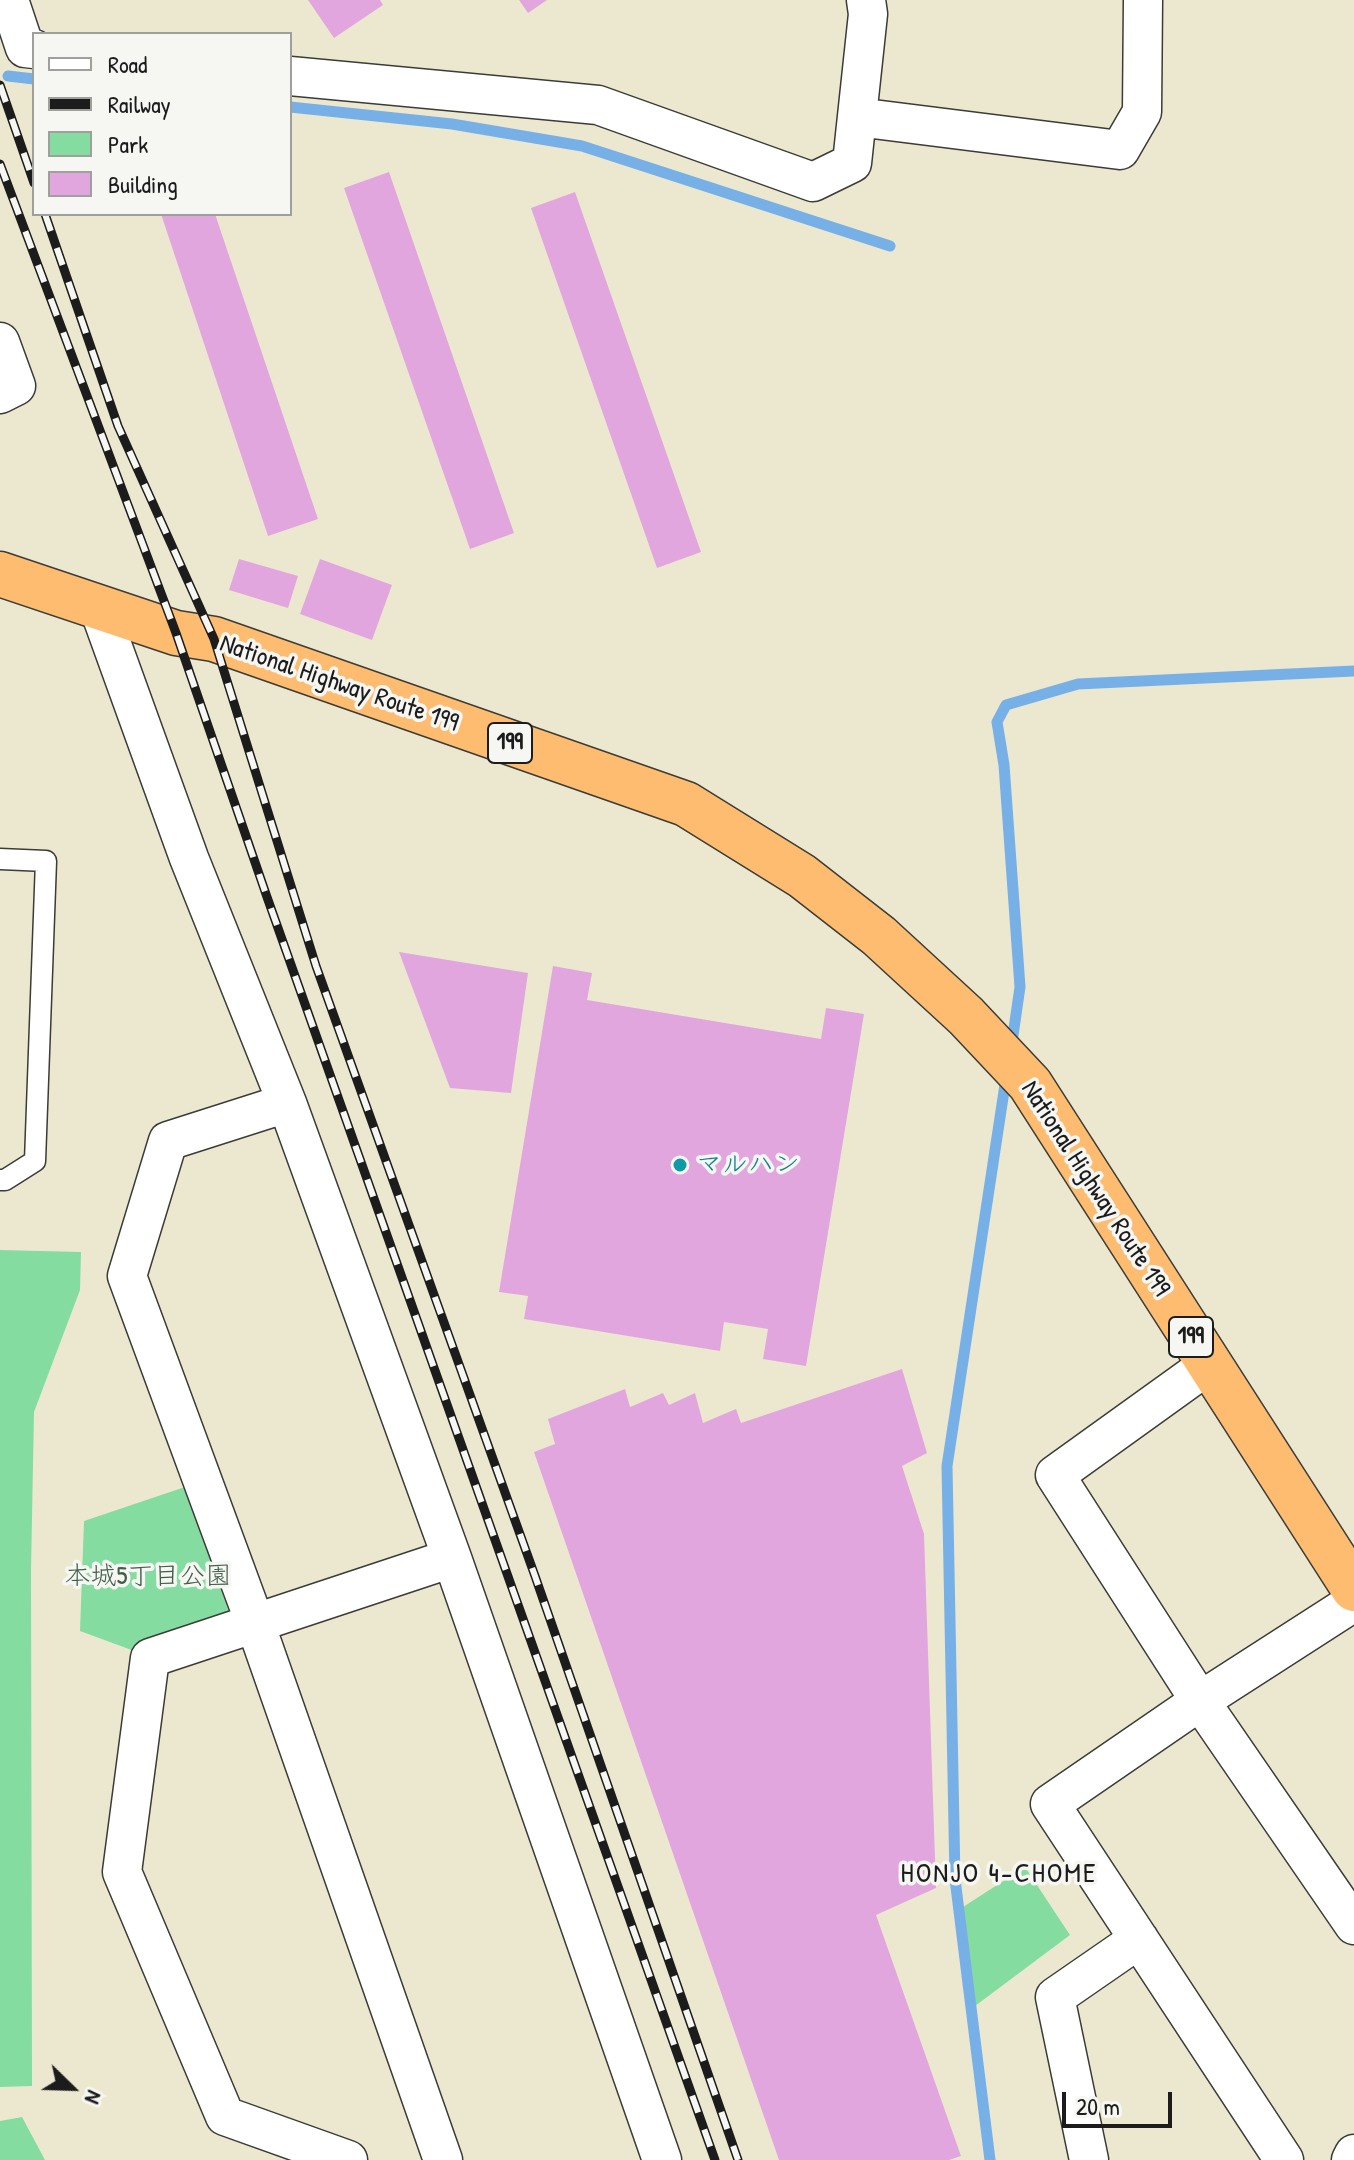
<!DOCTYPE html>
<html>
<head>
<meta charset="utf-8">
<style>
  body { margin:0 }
  #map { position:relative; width:1354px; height:2160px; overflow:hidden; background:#ece8cf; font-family:"Patrick Hand",sans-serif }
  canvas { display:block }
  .legend { position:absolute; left:32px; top:32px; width:260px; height:184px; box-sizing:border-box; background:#f6f6f2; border:2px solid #9f9f9c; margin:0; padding:10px 14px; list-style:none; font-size:24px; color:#1c1c1c }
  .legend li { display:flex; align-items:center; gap:16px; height:40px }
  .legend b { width:40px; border:2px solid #9f9f9c }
  .north { position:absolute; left:32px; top:2048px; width:80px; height:80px; -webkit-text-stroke:6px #f6f6f2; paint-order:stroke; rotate:113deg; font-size:22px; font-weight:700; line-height:32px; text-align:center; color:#1c1c1c }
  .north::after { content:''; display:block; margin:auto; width:28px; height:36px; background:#1c1c1c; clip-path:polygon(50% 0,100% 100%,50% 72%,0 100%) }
  .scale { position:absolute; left:1062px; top:2092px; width:110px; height:36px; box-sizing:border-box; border:4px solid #1c1c1c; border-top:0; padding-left:10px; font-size:24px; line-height:28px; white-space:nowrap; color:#1c1c1c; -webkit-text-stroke:6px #f6f6f2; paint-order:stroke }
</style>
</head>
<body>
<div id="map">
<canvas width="1354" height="2160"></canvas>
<ul class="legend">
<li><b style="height:10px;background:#fff"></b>Road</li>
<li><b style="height:10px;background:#1c1c1c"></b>Railway</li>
<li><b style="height:22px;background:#84dca0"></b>Park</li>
<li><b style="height:22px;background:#e2a6df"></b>Building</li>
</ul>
<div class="north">N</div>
<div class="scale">20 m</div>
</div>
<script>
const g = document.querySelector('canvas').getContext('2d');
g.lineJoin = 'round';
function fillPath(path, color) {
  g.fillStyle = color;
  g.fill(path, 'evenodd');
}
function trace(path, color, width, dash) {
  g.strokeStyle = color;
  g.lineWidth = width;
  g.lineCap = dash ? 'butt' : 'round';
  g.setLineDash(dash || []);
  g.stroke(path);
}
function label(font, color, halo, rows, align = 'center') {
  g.font = font + ' "Patrick Hand","Klee One",sans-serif';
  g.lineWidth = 7;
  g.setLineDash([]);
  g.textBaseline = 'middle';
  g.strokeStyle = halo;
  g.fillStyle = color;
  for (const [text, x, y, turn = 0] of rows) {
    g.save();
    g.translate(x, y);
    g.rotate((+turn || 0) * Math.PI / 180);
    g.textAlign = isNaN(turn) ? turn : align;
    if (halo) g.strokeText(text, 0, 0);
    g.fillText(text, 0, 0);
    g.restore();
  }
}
fillPath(new Path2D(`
  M 0,1250 L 81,1252 L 80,1290 L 34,1412 L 31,1570 L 32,2086 L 0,2087 Z
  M 185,1487 L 231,1618 L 137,1652 L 80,1631 L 84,1521 Z
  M 1025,1867 L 1070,1935 L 971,2009 L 963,1907 Z
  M 22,2117 L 45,2160 L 0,2160 L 0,2121 Z`), '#84dca0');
trace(new Path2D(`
  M 8,76 L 34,79
  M 290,107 L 452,124 L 582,146 L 890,246
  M 1011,1049 L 1020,987 L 1004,765 L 997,722 L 1006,705 L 1078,684 L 1354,671
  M 990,2160 L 955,1879 L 947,1466 L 1006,1078`), '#77b0e7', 11);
fillPath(new Path2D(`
  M 308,0 L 380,0 L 383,5 L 334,38 Z
  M 519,0 L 547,0 L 528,13 Z
  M 389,172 L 514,533 L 470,549 L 344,188 Z
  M 575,192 L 701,552 L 657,568 L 531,208 Z
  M 161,214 L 215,214 L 318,519 L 268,536 Z
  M 239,559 L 298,576 L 288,608 L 229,590 Z
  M 320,559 L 392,585 L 372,640 L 300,614 Z
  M 399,952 L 528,973 L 511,1093 L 450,1088 Z
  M 553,966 L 592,973 L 587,1000 L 821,1039 L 826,1008 L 864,1014 L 806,1366 L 763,1359 L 768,1329 L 724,1322 L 720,1351 L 524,1319 L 528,1296 L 499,1292 Z
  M 902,1369 L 927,1453 L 902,1466 L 924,1534 L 936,1888 L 876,1915 L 961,2156 L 949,2160 L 779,2160 L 534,1452 L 555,1444 L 548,1419 L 625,1389 L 630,1407 L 663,1393 L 669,1405 L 695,1393 L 703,1423 L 736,1409 L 741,1423 Z`), '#e2a6df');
const lane = new Path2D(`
  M 0,859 L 46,861 L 35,1161 L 5,1180 L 0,1180`);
const street = new Path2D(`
  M 9,0 L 25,48 L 34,49
  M 290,76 L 598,105 L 813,182 L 852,163 L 868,14 L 866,0
  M 857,117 L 1120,150 L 1142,112 L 1143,0
  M 0,342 L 16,386 L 0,394
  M 98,606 L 189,858 L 287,1103 L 452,1558 L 662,2160
  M 287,1103 L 168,1141 L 127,1276 L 255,1623 L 443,2160
  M 1208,1365 L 1055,1475 L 1200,1701 L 1354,1925
  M 348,2160 L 225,2116 L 122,1872 L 150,1658 L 452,1558
  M 1089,2160 L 1055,1997 L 1139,1939
  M 1284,2160 L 1050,1804 L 1200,1701 L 1354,1602
  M 1351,2160 L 1354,2154`);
const highway = new Path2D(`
  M 0,574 L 176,633 L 214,639 L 686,804 L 802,876 L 879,936 L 966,1016 L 1030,1084 L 1354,1589`);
trace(lane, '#3b3b37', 23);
trace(street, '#3b3b37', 41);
trace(highway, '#3b3b37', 47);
trace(lane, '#fff', 20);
trace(street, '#fff', 38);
trace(highway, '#febc70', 44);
const rail = new Path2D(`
  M 0,85 L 34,183
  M 0,164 L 176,633 L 267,897 L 715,2160
  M 45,214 L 118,426 L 214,639 L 316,966 L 535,1576 L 738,2160`);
trace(rail, '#1c1c1c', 9);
trace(rail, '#f6f6f2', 6, [18]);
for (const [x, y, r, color] of [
  [680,1165,8,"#0f9aa8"]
]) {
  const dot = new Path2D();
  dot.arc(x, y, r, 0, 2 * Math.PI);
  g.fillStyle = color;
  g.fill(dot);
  trace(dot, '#f6f6f2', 3);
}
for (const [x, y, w] of [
  [510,743,44],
  [1191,1337,44]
]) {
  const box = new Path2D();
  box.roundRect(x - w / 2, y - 20, w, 40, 6);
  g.fillStyle = '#f6f6f2';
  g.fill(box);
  trace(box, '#1c1c1c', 2);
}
label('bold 24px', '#1c1c1c', null, [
  ["199",510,743],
  ["199",1191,1337]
]);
label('26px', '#1c1c1c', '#f6f6f2', [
  ["National Highway Route 199",339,684,19],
  ["National Highway Route 199",1095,1189,57]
]);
label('26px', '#0d838f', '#f6f6f2', [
  ["マルハン",696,1165]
], 'left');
label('26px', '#405f4a', '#f6f6f2', [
  ["本城5丁目公園",148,1577]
]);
g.letterSpacing = '2px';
label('28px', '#1c1c1c', '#f6f6f2', [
  ["HONJO 4-CHOME",999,1875]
]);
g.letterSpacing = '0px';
</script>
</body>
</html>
